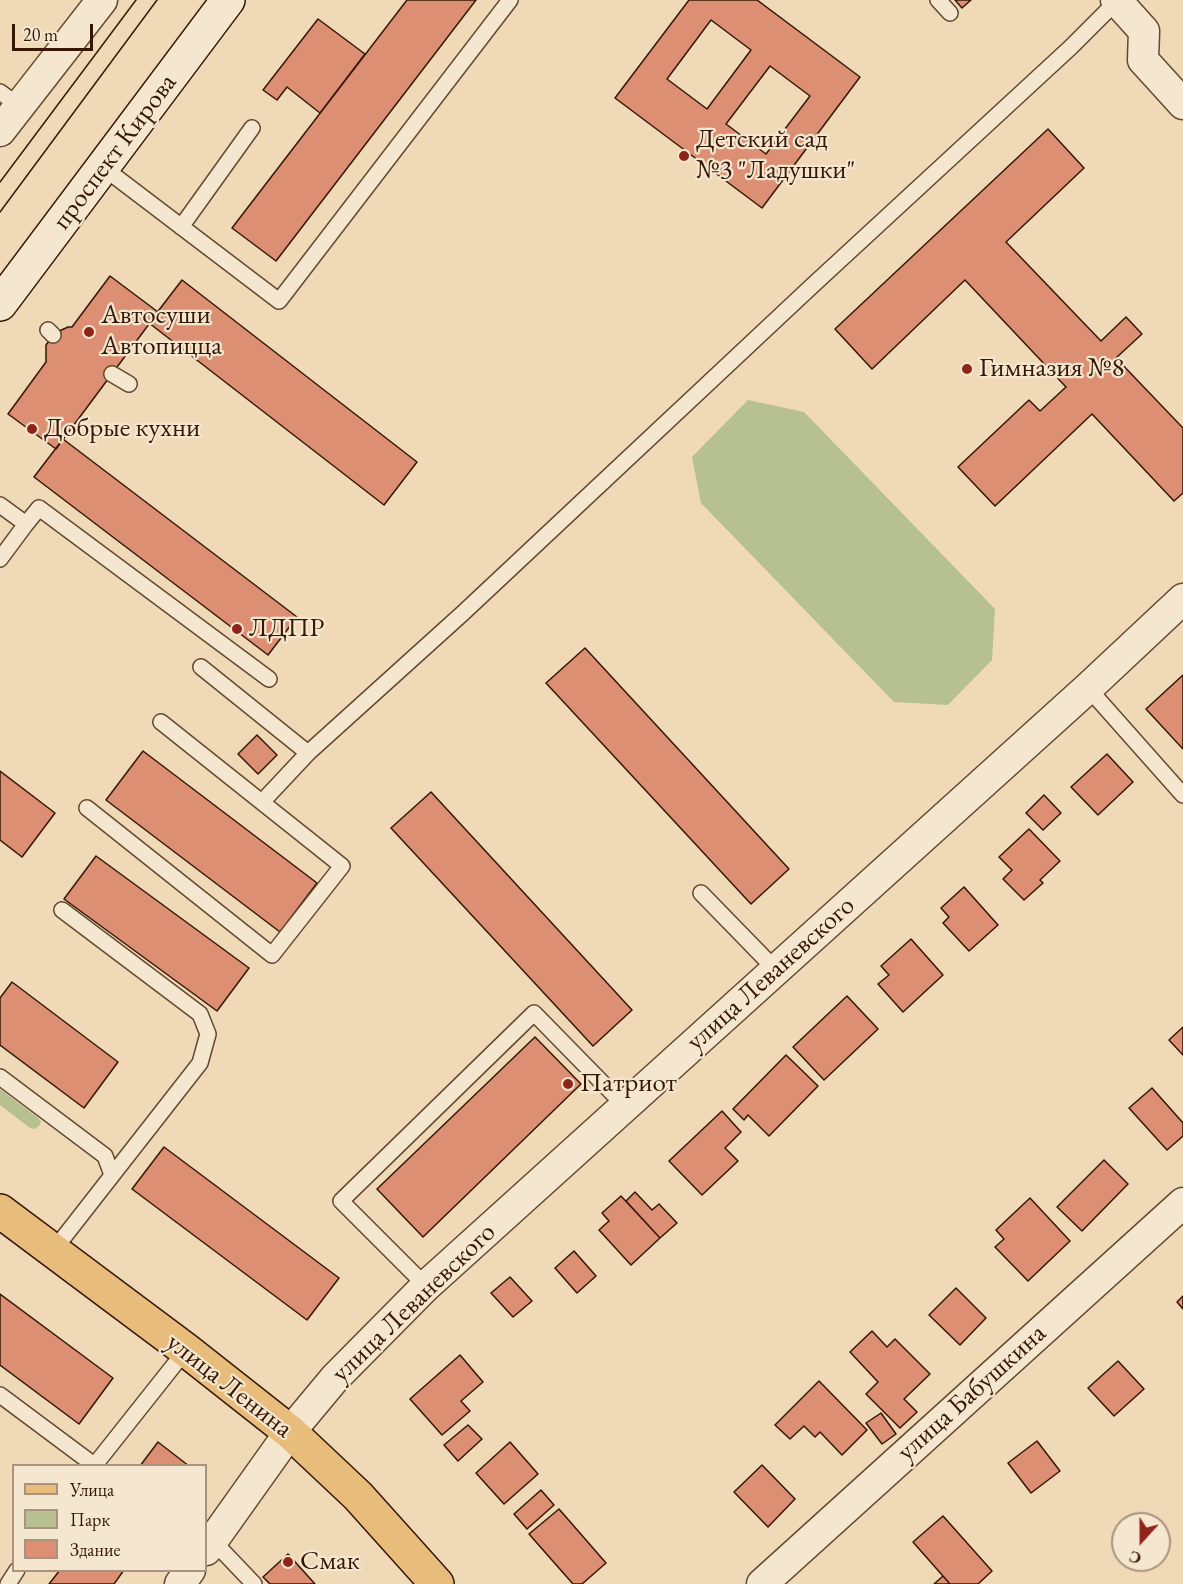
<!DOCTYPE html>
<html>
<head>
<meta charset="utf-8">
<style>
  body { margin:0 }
  #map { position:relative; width:1183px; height:1584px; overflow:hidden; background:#efd9b6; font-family:"EB Garamond",serif }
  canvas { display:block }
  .legend { position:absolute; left:12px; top:1464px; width:195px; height:108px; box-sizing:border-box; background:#f5e6d0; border:2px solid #a9937e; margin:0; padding:8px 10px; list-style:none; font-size:18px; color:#361703 }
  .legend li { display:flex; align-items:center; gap:12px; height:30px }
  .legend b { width:30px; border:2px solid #a9937e }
  .north { position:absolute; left:1111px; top:1512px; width:60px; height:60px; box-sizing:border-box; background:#f5e6d0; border:2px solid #a9937e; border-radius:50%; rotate:201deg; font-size:16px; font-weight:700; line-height:24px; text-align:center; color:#361703 }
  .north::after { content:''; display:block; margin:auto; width:21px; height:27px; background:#8f2418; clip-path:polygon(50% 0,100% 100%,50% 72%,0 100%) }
  .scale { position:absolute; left:12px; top:24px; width:81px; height:27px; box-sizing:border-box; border:3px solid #361703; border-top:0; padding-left:8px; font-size:18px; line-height:21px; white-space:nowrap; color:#361703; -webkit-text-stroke:4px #f5e6d0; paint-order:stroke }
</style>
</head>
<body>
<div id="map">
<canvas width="1183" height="1584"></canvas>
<ul class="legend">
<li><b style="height:8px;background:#e8bc7b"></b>Улица</li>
<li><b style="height:16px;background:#b6c090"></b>Парк</li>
<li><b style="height:16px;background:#dc8f73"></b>Здание</li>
</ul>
<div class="north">С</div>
<div class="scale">20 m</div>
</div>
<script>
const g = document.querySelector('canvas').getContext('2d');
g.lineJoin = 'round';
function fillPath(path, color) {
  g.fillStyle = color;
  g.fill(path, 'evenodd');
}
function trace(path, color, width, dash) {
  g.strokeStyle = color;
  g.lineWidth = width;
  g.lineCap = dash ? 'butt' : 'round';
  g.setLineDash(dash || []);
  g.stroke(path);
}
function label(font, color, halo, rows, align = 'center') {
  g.font = font + ' "EB Garamond",serif';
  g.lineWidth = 4.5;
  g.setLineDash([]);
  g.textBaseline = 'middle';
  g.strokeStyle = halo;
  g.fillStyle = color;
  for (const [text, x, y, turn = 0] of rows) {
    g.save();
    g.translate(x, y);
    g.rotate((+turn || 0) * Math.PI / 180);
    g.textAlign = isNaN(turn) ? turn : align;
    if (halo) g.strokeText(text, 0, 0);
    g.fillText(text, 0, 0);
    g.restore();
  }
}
fillPath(new Path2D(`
  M 748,400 L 804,412 L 995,609 L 992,660 L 948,705 L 894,702 L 701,503 L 692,457 Z
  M 0,1089 L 38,1118 L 41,1122 L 39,1126 L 35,1129 L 30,1128 L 0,1105 Z`), '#b6c090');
const building = new Path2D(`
  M 407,0 L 476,0 L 276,261 L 232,228 Z
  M 689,0 L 757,0 L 860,77 L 762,208 L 615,98 ZM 711,20 L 751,50 L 707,109 L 667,79 ZM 770,66 L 810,96 L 766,154 L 726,124 Z
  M 955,0 L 971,0 L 962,8 Z
  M 318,19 L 365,54 L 320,113 L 287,87 L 277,100 L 263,90 Z
  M 1048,129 L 1084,168 L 1006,242 L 1101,341 L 1126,317 L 1142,334 L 1116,358 L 1183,428 L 1183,493 L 1174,501 L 1092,414 L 995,506 L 958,467 L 1029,400 L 1040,411 L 1066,387 L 965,280 L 872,369 L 835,329 Z
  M 110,276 L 158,312 L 56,449 L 8,414 L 46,362 L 46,345 L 55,333 L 68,327 L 72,327 Z
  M 182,280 L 417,462 L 384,505 L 149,323 Z
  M 63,439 L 297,617 L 268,655 L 34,477 Z
  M 585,648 L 789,869 L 751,904 L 546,683 Z
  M 1183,675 L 1183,749 L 1146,709 Z
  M 257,735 L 277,755 L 258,774 L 238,754 Z
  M 143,751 L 317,883 L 280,932 L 106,800 Z
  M 1107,754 L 1133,782 L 1098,815 L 1071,787 Z
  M 0,771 L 55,813 L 22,857 L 0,840 Z
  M 431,792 L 632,1010 L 593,1046 L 391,828 Z
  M 1044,795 L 1061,813 L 1043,830 L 1026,813 Z
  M 1029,829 L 1060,861 L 1040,880 L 1043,883 L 1024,900 L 1003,879 L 1012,870 L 999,857 Z
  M 96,856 L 249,968 L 217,1011 L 64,899 Z
  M 964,887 L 998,925 L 969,951 L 943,923 L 949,917 L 941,908 Z
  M 911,939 L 943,975 L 903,1012 L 878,984 L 889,975 L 881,966 Z
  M 12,982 L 118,1062 L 84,1108 L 0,1045 L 0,998 Z
  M 847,996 L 878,1029 L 824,1080 L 793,1047 Z
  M 1183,1027 L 1183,1055 L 1169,1040 Z
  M 535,1037 L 581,1084 L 423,1237 L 377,1189 Z
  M 786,1055 L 818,1086 L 769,1136 L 748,1115 L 744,1120 L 733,1109 Z
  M 1152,1088 L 1183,1123 L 1183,1136 L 1167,1150 L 1129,1108 Z
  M 722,1111 L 741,1132 L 725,1148 L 738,1161 L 702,1195 L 669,1161 Z
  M 164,1147 L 339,1278 L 307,1320 L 132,1189 Z
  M 1104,1160 L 1128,1184 L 1082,1231 L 1057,1207 Z
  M 635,1192 L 652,1210 L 659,1204 L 677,1223 L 660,1238 L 626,1201 Z
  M 621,1196 L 660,1238 L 631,1265 L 599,1230 L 609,1221 L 602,1213 Z
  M 1030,1198 L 1070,1241 L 1028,1281 L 995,1247 L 1004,1239 L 996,1230 Z
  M 574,1251 L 596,1276 L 577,1293 L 555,1268 Z
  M 510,1277 L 532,1301 L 513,1317 L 491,1293 Z
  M 956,1288 L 986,1318 L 960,1345 L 929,1315 Z
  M 0,1294 L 113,1378 L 79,1424 L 0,1365 Z
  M 1183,1296 L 1183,1309 L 1177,1302 Z
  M 872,1331 L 887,1347 L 895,1339 L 930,1374 L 904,1399 L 917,1412 L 900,1428 L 866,1394 L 878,1382 L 850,1352 Z
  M 460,1355 L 483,1382 L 461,1401 L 470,1411 L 442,1435 L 410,1399 Z
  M 1118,1361 L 1144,1389 L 1114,1416 L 1088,1388 Z
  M 819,1381 L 867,1430 L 842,1455 L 820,1432 L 815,1437 L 804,1426 L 790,1439 L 775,1425 Z
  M 881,1413 L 896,1434 L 882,1444 L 866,1423 Z
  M 468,1425 L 482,1439 L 458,1461 L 444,1445 Z
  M 1037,1441 L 1060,1471 L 1031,1493 L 1008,1463 Z
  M 158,1442 L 189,1466 L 140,1466 Z
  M 510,1442 L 538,1474 L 504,1504 L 476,1473 Z
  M 762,1465 L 795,1499 L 768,1527 L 734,1492 Z
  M 541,1490 L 554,1505 L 527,1529 L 514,1514 Z
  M 559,1509 L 606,1563 L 582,1584 L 573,1584 L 529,1534 Z
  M 943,1516 L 992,1571 L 978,1584 L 950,1584 L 913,1542 Z
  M 288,1554 L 315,1584 L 270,1584 L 263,1577 Z
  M 60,1570 L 124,1570 L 114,1584 L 49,1584 Z
  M 943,1576 L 950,1584 L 934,1584 Z`);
fillPath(building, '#dc8f73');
trace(building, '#361703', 1.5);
const lane = new Path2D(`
  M 938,0 L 950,13
  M 0,92 L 19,106
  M 104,168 L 279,301 L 510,0
  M 181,227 L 252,128
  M 48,330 L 53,335
  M 112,374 L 129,384
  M 0,505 L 26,524 L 0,559
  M 26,524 L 39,508 L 269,679
  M 201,667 L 308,753 L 463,613 L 813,285 L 1071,47 L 1117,1
  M 1088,688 L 1183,795
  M 262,802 L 308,753
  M 87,808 L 272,955 L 342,866 L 161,722
  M 701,893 L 776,970
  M 0,1077 L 105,1156 L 112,1175
  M 53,1251 L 200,1063 L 208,1034 L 200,1014 L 62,910
  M 426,1286 L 341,1201 L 534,1013 L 625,1106
  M 0,1395 L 94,1465
  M 94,1466 L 186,1350
  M 212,1540 L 254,1584
  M 8,1584 L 17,1570`);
const street = new Path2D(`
  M 1116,0 L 1144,31 L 1143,60 L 1183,104
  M 0,131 L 102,0
  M 206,1550 L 290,1432 L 335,1378 L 426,1286 L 1088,688 L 1183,599
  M 180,1584 L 190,1570
  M 762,1584 L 1183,1203`);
const secondary = new Path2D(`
  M 0,304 L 228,0`);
const primary = new Path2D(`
  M 0,1211 L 186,1350 L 290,1432 L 358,1496 L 437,1584`);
trace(lane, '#644830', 18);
trace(street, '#644830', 33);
trace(secondary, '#361703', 36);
trace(primary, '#361703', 36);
trace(lane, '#f5e6d0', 15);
trace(street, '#f5e6d0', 30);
trace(secondary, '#f5e6d0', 33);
trace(primary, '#e8bc7b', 33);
trace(new Path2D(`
  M 0,182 L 136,0
  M 0,212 L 157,0`), '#361703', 1.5);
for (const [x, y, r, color] of [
  [684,156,6,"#8f2418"],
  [89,332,6,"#8f2418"],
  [967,369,6,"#8f2418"],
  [32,429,6,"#8f2418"],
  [237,629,6,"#8f2418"],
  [568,1084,6,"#8f2418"],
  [288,1562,6,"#8f2418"]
]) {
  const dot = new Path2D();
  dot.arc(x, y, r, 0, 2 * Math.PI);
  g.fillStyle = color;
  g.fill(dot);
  trace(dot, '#f5e6d0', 2);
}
label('27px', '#361703', '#f5e6d0', [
  ["Детский сад",696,140],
  ["№3 \"Ладушки\"",696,171],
  ["Автосуши",101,316],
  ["Автопицца",101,347],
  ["Гимназия №8",979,369],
  ["Добрые кухни",44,429],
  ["ЛДПР",249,629],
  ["Патриот",580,1084],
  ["Смак",300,1562]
], 'left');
label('27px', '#361703', '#f5e6d0', [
  ["проспект Кирова",115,152,-53],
  ["улица Леваневского",771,974,-42],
  ["улица Леваневского",414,1303,-44],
  ["улица Ленина",229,1386,38],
  ["улица Бабушкина",972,1393,-42]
]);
</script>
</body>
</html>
